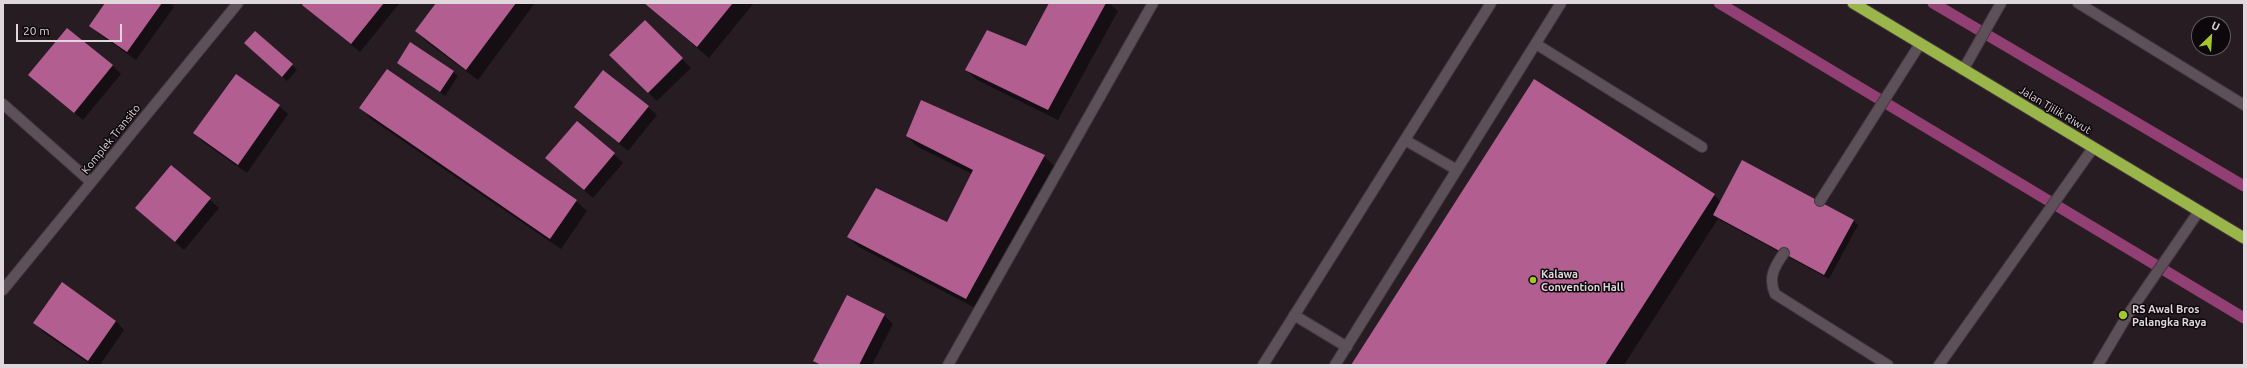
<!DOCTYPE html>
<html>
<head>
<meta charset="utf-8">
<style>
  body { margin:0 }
  #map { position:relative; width:2247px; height:368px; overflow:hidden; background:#281c23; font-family:Ubuntu,sans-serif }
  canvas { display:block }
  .frame { position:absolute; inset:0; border:4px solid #dfd7db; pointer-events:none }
  .north { position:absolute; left:2191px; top:16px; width:40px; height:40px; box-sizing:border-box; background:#0d080b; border:1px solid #615b5e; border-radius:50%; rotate:25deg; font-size:11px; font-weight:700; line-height:16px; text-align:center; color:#dfd7db }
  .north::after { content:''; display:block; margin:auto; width:14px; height:18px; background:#a2c929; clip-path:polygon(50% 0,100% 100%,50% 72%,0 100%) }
  .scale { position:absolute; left:16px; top:24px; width:106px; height:18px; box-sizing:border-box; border:2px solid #dfd7db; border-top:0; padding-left:5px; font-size:12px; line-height:14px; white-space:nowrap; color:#dfd7db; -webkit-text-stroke:3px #0d080b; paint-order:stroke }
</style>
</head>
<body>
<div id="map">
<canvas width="2247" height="368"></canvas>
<div class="frame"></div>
<div class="north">U</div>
<div class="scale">20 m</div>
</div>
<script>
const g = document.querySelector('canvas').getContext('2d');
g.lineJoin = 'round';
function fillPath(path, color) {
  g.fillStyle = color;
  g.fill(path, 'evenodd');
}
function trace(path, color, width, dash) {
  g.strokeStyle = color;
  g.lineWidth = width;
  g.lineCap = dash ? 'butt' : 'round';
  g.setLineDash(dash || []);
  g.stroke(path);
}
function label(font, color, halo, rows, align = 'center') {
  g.font = font + ' Ubuntu,sans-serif';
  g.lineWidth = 3;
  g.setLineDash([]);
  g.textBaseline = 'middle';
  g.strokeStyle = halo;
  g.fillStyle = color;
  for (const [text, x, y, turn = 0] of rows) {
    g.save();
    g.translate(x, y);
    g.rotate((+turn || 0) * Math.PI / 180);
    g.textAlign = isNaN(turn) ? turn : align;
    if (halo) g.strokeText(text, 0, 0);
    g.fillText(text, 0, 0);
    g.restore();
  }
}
fillPath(new Path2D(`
  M 106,3 L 170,3 L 174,7 L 136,60 L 99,34 L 91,26 Z
  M 305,3 L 398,3 L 399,4 L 360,52 L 312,13 L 303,5 Z
  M 437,3 L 535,3 L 478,80 L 427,42 L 416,31 Z
  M 644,3 L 754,3 L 709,58 Z
  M 1051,3 L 1109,3 L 1118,11 L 1058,120 L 977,80 L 966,70 L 1026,47 Z
  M 645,21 L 691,68 L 657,101 L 610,55 Z
  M 250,48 L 292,65 L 297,70 L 287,81 Z
  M 398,63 L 453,72 L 458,76 L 445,96 Z
  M 112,65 L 121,74 L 83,120 L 29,75 Z
  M 279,106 L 288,114 L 247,173 L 203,142 L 195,133 Z
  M 575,107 L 648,107 L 657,115 L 628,151 Z
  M 361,108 L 576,201 L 587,211 L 561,249 L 371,119 Z
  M 907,136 L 1044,156 L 1055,167 L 977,309 L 859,247 L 848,236 L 948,223 L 972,174 L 918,147 Z
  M 614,154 L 623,163 L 593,198 L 547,158 Z
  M 172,166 L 219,208 L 184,250 L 136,208 Z
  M 1714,195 L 1721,202 L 1853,220 L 1858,225 L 1829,279 L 1718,219 L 1624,365 L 1352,365 Z
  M 884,315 L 893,324 L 872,365 L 819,365 L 814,360 Z
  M 116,321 L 124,330 L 100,365 L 91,365 L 43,332 L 35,323 Z`), '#0007');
trace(new Path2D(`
  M 1719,3 L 2244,318
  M 1933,3 L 2244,186`), '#924073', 11);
fillPath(new Path2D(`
  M 105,3 L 162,3 L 127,52 L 89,26 Z
  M 303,3 L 384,3 L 351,44 L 302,5 Z
  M 436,3 L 516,3 L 466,70 L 415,31 Z
  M 644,3 L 733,3 L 697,47 Z
  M 1049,3 L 1106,3 L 1048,110 L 965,70 L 987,30 L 1026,46 Z
  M 645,20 L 683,58 L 648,93 L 609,55 Z
  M 67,28 L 113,65 L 74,113 L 28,75 Z
  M 255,31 L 293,64 L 282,77 L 244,43 Z
  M 410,42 L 454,71 L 440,92 L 397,63 Z
  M 387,69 L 577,200 L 550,239 L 359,108 Z
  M 603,70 L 649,106 L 619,143 L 574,107 Z
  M 236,74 L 280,105 L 238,165 L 193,133 Z
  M 1534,79 L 1715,194 L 1605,365 L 1351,365 Z
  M 921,100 L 1045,155 L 966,299 L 847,237 L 876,188 L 947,222 L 973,170 L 906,136 Z
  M 577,121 L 615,153 L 584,190 L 545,158 Z
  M 1742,160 L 1854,220 L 1824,275 L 1713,215 Z
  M 171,165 L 211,198 L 175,242 L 135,208 Z
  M 62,282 L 116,321 L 88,361 L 33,323 Z
  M 847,295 L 885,314 L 859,365 L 821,365 L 813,361 Z`), '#b35e91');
const service = new Path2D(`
  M 2078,3 L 2244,105
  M 1536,44 L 1702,147
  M 1963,70 L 2001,3
  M 1405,140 L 1457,170
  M 1820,201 L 1920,44
  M 1784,253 C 1774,267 1768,278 1775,294 L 1888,365
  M 1294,315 L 1347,347
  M 1263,365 L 1491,3
  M 1335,365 L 1561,3
  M 1939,365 L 2093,148
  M 2098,365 L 2127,316 L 2199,211`);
const minor = new Path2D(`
  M 3,104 L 91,182
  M 3,290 L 238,3
  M 948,365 L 1153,3`);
const trunk = new Path2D(`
  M 1853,3 L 2244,238`);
trace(service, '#42383e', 12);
trace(minor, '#42383e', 12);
trace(trunk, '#42383e', 13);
trace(service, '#5e5058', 10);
trace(minor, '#5e5058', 10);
trace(trunk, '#9ab549', 11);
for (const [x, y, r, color] of [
  [1533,280,4,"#a2c929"],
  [2123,315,5,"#a2c929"]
]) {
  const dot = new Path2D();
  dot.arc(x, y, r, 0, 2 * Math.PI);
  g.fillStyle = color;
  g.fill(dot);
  trace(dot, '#0d080b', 1.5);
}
label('11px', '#dfd7db', '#0d080b', [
  ["Jalan Tjilik Riwut",2055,110,31],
  ["Komplek Transito",111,139,-51]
]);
label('bold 11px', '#dfd7db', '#0d080b', [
  ["Kalawa",1541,274],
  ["Convention Hall",1541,287],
  ["RS Awal Bros",2132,309],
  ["Palangka Raya",2132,322]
], 'left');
</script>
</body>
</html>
